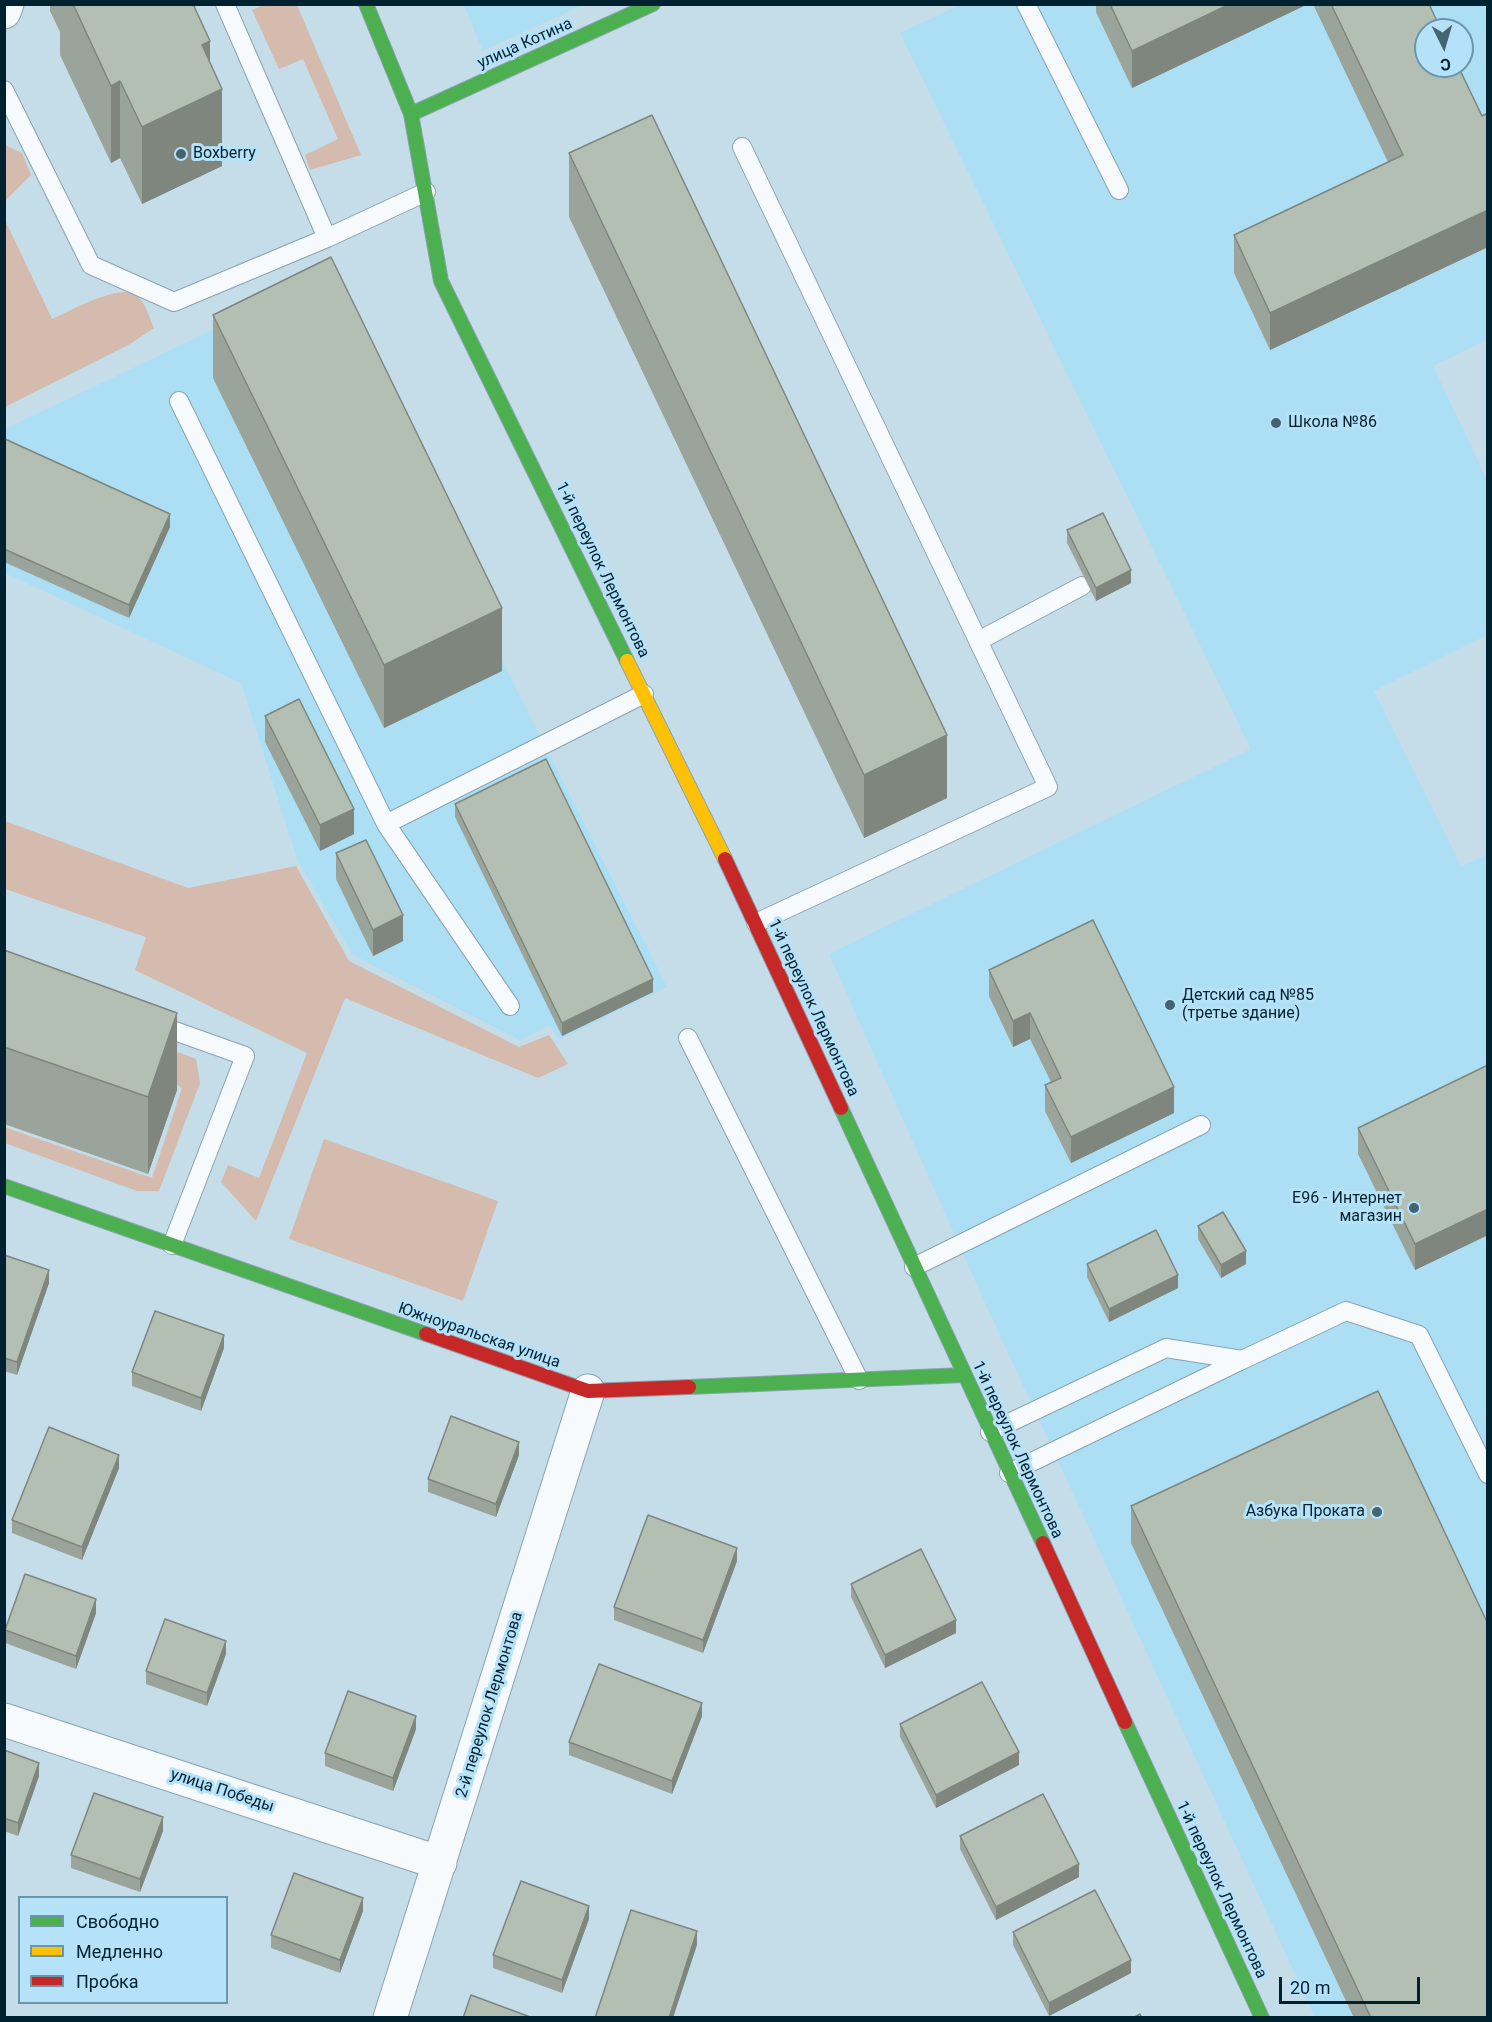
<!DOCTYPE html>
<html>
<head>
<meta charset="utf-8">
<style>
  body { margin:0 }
  #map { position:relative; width:1492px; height:2022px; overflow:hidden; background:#c4dde9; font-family:Roboto,sans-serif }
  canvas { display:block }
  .frame { position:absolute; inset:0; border:6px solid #00212f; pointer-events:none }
  .legend { position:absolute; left:18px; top:1896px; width:210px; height:108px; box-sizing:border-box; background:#b5e2f8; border:2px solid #6d95a8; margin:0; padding:8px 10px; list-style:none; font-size:18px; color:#00212f }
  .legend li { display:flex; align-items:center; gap:12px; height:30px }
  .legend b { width:30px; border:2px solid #6d95a8 }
  .north { position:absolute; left:1414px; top:18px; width:60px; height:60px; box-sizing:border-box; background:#b5e2f8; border:2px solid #6d95a8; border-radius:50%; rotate:175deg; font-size:16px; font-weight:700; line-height:24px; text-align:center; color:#00212f }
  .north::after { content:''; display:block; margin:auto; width:21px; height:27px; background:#456370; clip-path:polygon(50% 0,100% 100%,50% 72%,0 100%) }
  .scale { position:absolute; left:1279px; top:1977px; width:141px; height:27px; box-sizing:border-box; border:3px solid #00212f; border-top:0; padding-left:8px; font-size:18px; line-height:21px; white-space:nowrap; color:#00212f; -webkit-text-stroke:4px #b5e2f8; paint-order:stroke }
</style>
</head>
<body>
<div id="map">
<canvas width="1492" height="2022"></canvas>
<div class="frame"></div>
<ul class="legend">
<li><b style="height:8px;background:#4caf50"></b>Свободно</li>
<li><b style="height:8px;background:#ffc107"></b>Медленно</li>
<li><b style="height:8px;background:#c62828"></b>Пробка</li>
</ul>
<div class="north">С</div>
<div class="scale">20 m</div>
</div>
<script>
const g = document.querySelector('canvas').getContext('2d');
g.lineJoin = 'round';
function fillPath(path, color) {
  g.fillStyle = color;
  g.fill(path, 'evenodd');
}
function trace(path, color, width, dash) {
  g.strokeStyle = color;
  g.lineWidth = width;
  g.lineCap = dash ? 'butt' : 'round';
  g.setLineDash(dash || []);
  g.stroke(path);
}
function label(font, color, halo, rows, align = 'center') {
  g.font = font + ' Roboto,sans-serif';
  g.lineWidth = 6;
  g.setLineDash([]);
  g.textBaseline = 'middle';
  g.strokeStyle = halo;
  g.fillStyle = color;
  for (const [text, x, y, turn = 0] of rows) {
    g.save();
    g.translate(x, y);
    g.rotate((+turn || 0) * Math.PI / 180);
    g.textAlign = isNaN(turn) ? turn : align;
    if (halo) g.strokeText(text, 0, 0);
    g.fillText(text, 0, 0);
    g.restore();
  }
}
fillPath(new Path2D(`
  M 464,5 L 582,5 L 483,51 Z
  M 960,5 L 1487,5 L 1487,340 L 1433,366 L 1487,480 L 1487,635 L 1374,691 L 1461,866 L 1487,855 L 1487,2017 L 1315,2017 L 986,1305 L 829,954 L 1251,749 L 900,33 ZM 1426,30 L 1462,30 L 1462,66 L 1426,66 Z
  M 305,286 L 325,311 L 667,987 L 559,1040 L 550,1025 L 520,1040 L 353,955 L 298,861 L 241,683 L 5,573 L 5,429 Z`), '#acdef4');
fillPath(new Path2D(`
  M 266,4 L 297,5 L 361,155 L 310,170 L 305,155 L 338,139 L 303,59 L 279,69 L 252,10 Z
  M 5,145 L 22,153 L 31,175 L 5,201 Z
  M 5,220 L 52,319 C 71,311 119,283 136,295 C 145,301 150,319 154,328 L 130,344 L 5,407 Z
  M 5,821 L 188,888 L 296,866 L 349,961 L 519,1047 L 549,1035 L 568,1064 L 538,1078 L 345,998 L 256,1221 L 221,1182 L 228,1165 L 259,1178 L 307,1053 L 135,970 L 146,937 L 5,889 Z
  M 178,1052 L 196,1059 L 200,1083 L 159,1191 L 137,1191 L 5,1143 L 4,1127 L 152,1178 L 182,1088 L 170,1080 Z
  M 324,1139 L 498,1201 L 463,1301 L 289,1239 Z`), '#d4bbad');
const lane = new Path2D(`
  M 225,4 L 327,238
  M 1026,4 L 1119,190
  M 4,90 L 91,265 L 174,302 L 327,238 L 426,192
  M 742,147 L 1048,787 L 756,923
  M 179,401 L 386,824 L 510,1006
  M 978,641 L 1082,586
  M 386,824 L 644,694
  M 155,1024 L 245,1056 L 172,1245
  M 688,1038 L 859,1380
  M 914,1267 L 1201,1125
  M 1242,1360 L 1346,1311 L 1419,1335 L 1488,1474
  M 990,1432 L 1166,1348 L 1242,1360 L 1009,1473`);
const street = new Path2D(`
  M 4,12 L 7,4
  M 4,1720 L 440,1863
  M 390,2018 L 588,1391`);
const fast = new Path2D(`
  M 366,4 L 411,114 L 441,281 L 627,661
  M 411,114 L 653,4
  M 841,1108 L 1043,1543
  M 4,1186 L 426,1334
  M 689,1387 L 964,1375
  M 1125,1722 L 1262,2018`);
const slow = new Path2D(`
  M 627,661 L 725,859`);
const jam = new Path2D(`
  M 725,859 L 841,1108
  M 426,1334 L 588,1391 L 689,1387
  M 1043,1543 L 1125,1722`);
trace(lane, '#89a3af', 20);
trace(street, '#89a3af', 35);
trace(fast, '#89a3af', 16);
trace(slow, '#89a3af', 16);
trace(jam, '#89a3af', 16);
trace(lane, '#f6fafc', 18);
trace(street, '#f6fafc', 33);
trace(fast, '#4caf50', 14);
trace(slow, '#ffc107', 14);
trace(jam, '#c62828', 14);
fillPath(new Path2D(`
  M 50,4 L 193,4 L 210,62 L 222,166 L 142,204 L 120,158 L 111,163 L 60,55 L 60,32 L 50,11 Z
  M 1096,4 L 1308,4 L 1132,88 L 1096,12 Z
  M 1313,4 L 1429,4 L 1482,116 L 1488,113 L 1488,247 L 1270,350 L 1234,273 L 1234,235 L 1388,162 Z
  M 569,153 L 947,798 L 864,838 L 569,217 Z
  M 213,315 L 502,671 L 384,728 L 213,378 Z
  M 4,440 L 170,527 L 129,618 L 4,562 Z
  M 1067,530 L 1131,583 L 1096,601 L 1067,543 Z
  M 265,716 L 354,834 L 320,851 L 265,742 Z
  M 455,804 L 653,992 L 562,1036 L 455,817 Z
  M 336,853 L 403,941 L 373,956 L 336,879 Z
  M 4,950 L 177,1090 L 148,1174 L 4,1124 Z
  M 989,970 L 1174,1113 L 1071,1163 L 1045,1111 L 1045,1085 L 1051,1082 L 1030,1039 L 1013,1047 L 989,996 Z
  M 1488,1065 L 1488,1235 L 1415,1270 L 1358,1154 L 1358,1128 Z
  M 1198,1226 L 1246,1264 L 1221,1278 L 1198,1239 Z
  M 4,1255 L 49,1283 L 17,1375 L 4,1371 Z
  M 1087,1264 L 1178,1288 L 1109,1322 L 1087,1277 Z
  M 224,1348 L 201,1411 L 132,1386 L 132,1372 Z
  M 519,1455 L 496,1517 L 428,1492 L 428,1479 Z
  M 119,1468 L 82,1560 L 12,1533 L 12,1520 Z
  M 1131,1506 L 1488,2018 L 1354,2018 L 1131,1543 Z
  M 737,1561 L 703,1653 L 614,1620 L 614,1607 Z
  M 851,1584 L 956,1633 L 885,1668 L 851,1597 Z
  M 96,1613 L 76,1669 L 5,1643 L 5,1630 Z
  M 226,1654 L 207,1706 L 146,1684 L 146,1671 Z
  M 702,1716 L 672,1794 L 569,1755 L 569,1742 Z
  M 900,1724 L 1019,1765 L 936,1808 L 900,1737 Z
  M 416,1729 L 393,1791 L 325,1766 L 325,1753 Z
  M 4,1750 L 39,1776 L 18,1836 L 4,1831 Z
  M 163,1831 L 140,1892 L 71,1868 L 71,1855 Z
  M 960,1836 L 1079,1877 L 996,1920 L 960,1849 Z
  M 363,1911 L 340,1973 L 271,1948 L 271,1935 Z
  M 589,1919 L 562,1993 L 493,1968 L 493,1955 Z
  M 1013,1932 L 1131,1973 L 1049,2016 L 1013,1945 Z`), '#9ba49b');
fillPath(new Path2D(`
  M 1230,4 L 1308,4 L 1132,88 L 1132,51 Z
  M 210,41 L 210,95 L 222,89 L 222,166 L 142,204 L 142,127 L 202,45 Z
  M 120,81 L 120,158 L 111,163 L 111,86 Z
  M 1488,210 L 1488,247 L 1270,350 L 1270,313 Z
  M 170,514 L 170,527 L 129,618 L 129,605 Z
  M 1131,570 L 1131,583 L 1096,601 L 1096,588 Z
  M 502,608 L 502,671 L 384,728 L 384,665 Z
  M 947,735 L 947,798 L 864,838 L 864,775 Z
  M 354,809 L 354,834 L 320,851 L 320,825 Z
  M 403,915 L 403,941 L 373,956 L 373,930 Z
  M 653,979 L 653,992 L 562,1036 L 562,1023 Z
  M 177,1013 L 177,1090 L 148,1174 L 148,1097 Z
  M 1030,1013 L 1030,1039 L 1013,1047 L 1013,1021 Z
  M 1174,1087 L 1174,1113 L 1071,1163 L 1071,1137 Z
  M 1488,1209 L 1488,1235 L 1415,1270 L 1415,1244 Z
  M 1246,1251 L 1246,1264 L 1221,1278 L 1221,1265 Z
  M 49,1270 L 49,1283 L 17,1375 L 17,1362 Z
  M 1178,1275 L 1178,1288 L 1109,1322 L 1109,1309 Z
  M 224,1335 L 224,1348 L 201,1411 L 201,1398 Z
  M 519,1442 L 519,1455 L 496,1517 L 496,1504 Z
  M 119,1455 L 119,1468 L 82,1560 L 82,1547 Z
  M 737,1548 L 737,1561 L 703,1653 L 703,1640 Z
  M 96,1599 L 96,1613 L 76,1669 L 76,1656 Z
  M 956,1620 L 956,1633 L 885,1668 L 885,1655 Z
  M 226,1641 L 226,1654 L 207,1706 L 207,1693 Z
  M 702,1703 L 702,1716 L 672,1794 L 672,1781 Z
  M 416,1716 L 416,1729 L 393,1791 L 393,1778 Z
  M 1019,1752 L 1019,1765 L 936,1808 L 936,1795 Z
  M 39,1763 L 39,1776 L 18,1836 L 18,1823 Z
  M 163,1817 L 163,1831 L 140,1892 L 140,1879 Z
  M 1079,1864 L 1079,1877 L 996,1920 L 996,1907 Z
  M 363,1898 L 363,1911 L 340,1973 L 340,1960 Z
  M 589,1906 L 589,1919 L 562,1993 L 562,1980 Z
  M 697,1931 L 697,1945 L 673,2018 L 669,2018 Z
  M 1131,1960 L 1131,1973 L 1049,2016 L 1049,2003 Z`), '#7e867e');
const building = new Path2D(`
  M 73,4 L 193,4 L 210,41 L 202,45 L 222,89 L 142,127 L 120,81 L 111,86 Z
  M 1110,4 L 1230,4 L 1132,51 Z
  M 1331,4 L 1429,4 L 1441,30 L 1426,30 L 1426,66 L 1458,66 L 1482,116 L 1488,113 L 1488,210 L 1270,313 L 1234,235 L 1403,155 Z
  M 652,115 L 947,735 L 864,775 L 569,153 Z
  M 331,257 L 502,608 L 384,665 L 213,315 Z
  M 5,439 L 170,514 L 129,605 L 4,549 Z
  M 1103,513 L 1131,570 L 1096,588 L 1067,530 Z
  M 299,699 L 354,809 L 320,825 L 265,716 Z
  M 546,759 L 653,979 L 562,1023 L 455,804 Z
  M 366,840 L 403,915 L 373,930 L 336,853 Z
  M 1093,920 L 1174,1087 L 1071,1137 L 1045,1085 L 1061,1078 L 1030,1013 L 1013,1021 L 989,970 Z
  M 4,950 L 177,1013 L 148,1097 L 4,1047 Z
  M 1488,1065 L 1488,1209 L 1415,1244 L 1358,1128 Z
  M 1223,1212 L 1246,1251 L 1221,1265 L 1198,1226 Z
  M 1156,1230 L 1178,1275 L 1109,1309 L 1087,1264 Z
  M 4,1255 L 49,1270 L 17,1362 L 4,1358 Z
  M 155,1311 L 224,1335 L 201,1398 L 132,1372 Z
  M 1378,1391 L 1488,1624 L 1488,2018 L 1371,2018 L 1131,1506 Z
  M 451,1416 L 519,1442 L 496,1504 L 428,1479 Z
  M 49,1427 L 119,1455 L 82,1547 L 12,1520 Z
  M 648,1515 L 737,1548 L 703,1640 L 614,1607 Z
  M 921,1549 L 956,1620 L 885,1655 L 851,1584 Z
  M 25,1574 L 96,1599 L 76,1656 L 5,1630 Z
  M 165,1619 L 226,1641 L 207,1693 L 146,1671 Z
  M 599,1664 L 702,1703 L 672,1781 L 569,1742 Z
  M 982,1682 L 1019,1752 L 936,1795 L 900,1724 Z
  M 348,1691 L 416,1716 L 393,1778 L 325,1753 Z
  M 4,1750 L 39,1763 L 18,1823 L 4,1818 Z
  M 94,1793 L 163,1817 L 140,1879 L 71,1855 Z
  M 1043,1794 L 1079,1864 L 996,1907 L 960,1836 Z
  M 294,1873 L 363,1898 L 340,1960 L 271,1935 Z
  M 521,1881 L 589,1906 L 562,1980 L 493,1955 Z
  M 1095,1890 L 1131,1960 L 1049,2003 L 1013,1932 Z
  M 631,1910 L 697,1931 L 669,2018 L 595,2018 Z
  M 471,1995 L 533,2018 L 463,2018 Z
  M 1140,2014 L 1142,2018 L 1133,2018 Z`);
fillPath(building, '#b4bfb4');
trace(building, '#7e867e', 1.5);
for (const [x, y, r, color] of [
  [181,154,6,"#456370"],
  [1276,423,6,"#456370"],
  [1170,1005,6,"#456370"],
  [1414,1208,6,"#456370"],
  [1377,1512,6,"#456370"]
]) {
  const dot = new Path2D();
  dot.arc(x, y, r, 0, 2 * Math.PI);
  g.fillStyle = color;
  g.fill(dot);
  trace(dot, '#b5e2f8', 2);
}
label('16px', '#00212f', '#b5e2f8', [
  ["улица Котина",525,44,-24],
  ["1-й переулок Лермонтова",602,570,64],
  ["1-й переулок Лермонтова",813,1008,65],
  ["Южноуральская улица",479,1336,19],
  ["1-й переулок Лермонтова",1017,1450,65],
  ["2-й переулок Лермонтова",490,1705,-73],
  ["улица Победы",222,1791,18],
  ["1-й переулок Лермонтова",1221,1890,65]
]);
label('16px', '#00212f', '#b5e2f8', [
  ["Boxberry",193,154],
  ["Школа №86",1288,423],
  ["Детский сад №85",1182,996],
  ["(третье здание)",1182,1014],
  ["Е96 - Интернет",1402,1199,"right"],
  ["магазин",1402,1217,"right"],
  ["Азбука Проката",1365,1512,"right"]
], 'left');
</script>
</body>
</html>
